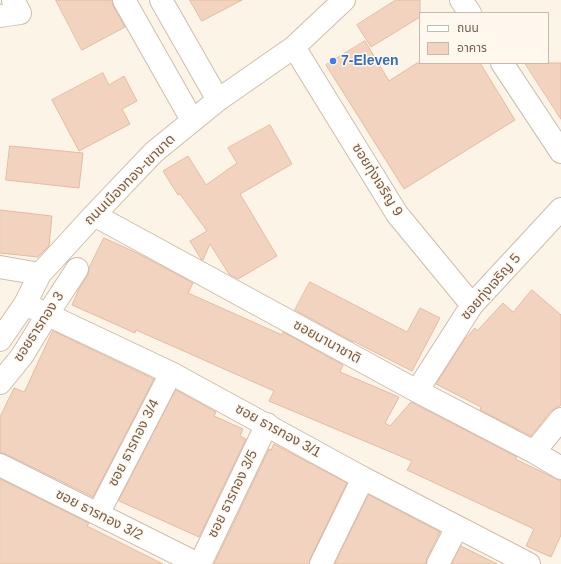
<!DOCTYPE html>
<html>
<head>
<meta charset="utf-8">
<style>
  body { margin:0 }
  #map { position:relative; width:561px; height:564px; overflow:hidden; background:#fdf4e8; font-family:Arial,"Noto Sans Thai",sans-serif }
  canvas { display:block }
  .legend { position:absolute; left:419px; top:12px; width:130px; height:52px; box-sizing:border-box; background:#fff8ee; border:1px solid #c9b9ad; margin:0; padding:5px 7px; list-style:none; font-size:12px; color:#775b4b }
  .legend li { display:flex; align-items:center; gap:8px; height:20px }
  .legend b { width:20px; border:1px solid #c9b9ad }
</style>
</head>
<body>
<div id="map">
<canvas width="561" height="564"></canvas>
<ul class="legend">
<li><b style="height:5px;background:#fff"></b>ถนน</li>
<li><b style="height:11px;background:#f2d3bf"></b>อาคาร</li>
</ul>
</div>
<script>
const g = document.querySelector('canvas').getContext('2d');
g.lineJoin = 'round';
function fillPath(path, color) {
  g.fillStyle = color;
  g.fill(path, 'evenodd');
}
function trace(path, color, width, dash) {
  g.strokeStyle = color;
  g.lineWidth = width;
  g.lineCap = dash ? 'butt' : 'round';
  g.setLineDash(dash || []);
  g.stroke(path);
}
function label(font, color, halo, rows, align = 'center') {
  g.font = font + ' Arial,"Noto Sans Thai",sans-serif';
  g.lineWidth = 3;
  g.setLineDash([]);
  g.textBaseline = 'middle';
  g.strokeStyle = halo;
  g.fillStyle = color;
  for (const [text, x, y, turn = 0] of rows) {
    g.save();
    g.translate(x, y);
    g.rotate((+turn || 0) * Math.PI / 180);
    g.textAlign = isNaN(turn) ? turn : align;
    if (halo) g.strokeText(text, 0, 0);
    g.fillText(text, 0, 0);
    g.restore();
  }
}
const building = new Path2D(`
  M 56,0 L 112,0 L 113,6 L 125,27 L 82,50 Z
  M 190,0 L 242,0 L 202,21 Z
  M 396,0 L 420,0 L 420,17 L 371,47 L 357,25 Z
  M 365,41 L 389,81 L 417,63 L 480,63 L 515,120 L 404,189 L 326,65 Z
  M 525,63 L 561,63 L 561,119 Z
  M 103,73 L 109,85 L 124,76 L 137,101 L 122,109 L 130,124 L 79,151 L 52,100 Z
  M 270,125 L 292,164 L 240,194 L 277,256 L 238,279 L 229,274 L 210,244 L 203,260 L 201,259 L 190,241 L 207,231 L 180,194 L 178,195 L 163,171 L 188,156 L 206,185 L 237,163 L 228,148 Z
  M 10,146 L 83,153 L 79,188 L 6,180 Z
  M 0,210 L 52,216 L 49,246 L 38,257 L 0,253 Z
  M 104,238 L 137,253 L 193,283 L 188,293 L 282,335 L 283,332 L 343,365 L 340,372 L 399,397 L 385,423 L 390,426 L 411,402 L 517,457 L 515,459 L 561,481 L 561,535 L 551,557 L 526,546 L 534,529 L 407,470 L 412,461 L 269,401 L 274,391 L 136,330 L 135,333 L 72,305 L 79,289 L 88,275 L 89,268 Z
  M 310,282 L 407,332 L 420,308 L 440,318 L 412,371 L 353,341 L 353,342 L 295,310 Z
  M 532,290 L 561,315 L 561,405 L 551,411 L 531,436 L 480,410 L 481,407 L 436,384 L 464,340 L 475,328 L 477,331 L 503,303 L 513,312 Z
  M 53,331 L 154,379 L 93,497 L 6,454 L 0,453 L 0,417 L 14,388 L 24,392 Z
  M 176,390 L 216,412 L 214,416 L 243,429 L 240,436 L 246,439 L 199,537 L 119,501 Z
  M 274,444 L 347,483 L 310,559 L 309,564 L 214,564 L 269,449 L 271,450 Z
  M 0,479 L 89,523 L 87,526 L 163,564 L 0,564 Z
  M 369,495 L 440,532 L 427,558 L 426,564 L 335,564 Z
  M 461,546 L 497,564 L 452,564 Z`);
fillPath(building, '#f2d3bf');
trace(building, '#e5ba9f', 1);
const minor = new Path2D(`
  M 124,0 L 192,120
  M 161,0 L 218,100
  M 461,0 L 470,13
  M 0,16 L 20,13 L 13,0
  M 294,47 L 397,214 L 472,305
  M 502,63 L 561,152
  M 94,215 L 417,391 L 534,452 L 561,468
  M 0,267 L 40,274
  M 25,304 L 171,373 L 363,478 L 529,564
  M 0,340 L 25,304 L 40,274 L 94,215 L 154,152 L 218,100 L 294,47 L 344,0
  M 0,383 L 22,356 L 47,315 L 77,269
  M 417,391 L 472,305 L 561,209
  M 534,452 L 561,419
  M 0,465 L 198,564
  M 98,514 L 171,373
  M 200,564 L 267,424
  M 321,564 L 363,478
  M 438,564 L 457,527`);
trace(minor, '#cfbcad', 24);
trace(minor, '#fff', 22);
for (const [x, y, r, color] of [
  [333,61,4,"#3f7fe0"]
]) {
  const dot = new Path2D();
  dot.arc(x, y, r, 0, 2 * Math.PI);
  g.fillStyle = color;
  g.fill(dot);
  trace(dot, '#fff8ee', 1.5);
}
label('bold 14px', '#366cbe', '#fff8ee', [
  ["7-Eleven",341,61]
], 'left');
label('14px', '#775b4b', '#fff8ee', [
  ["ถนนเมืองทอง-เขาขาด",130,180,-45],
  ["ซอยทุ่งเจริญ 9",377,180,58],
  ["ซอยทุ่งเจริญ 5",491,287,-49],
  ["ซอยธารทอง 3",39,327,-57],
  ["ซอยนานาชาติ",327,342,29],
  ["ซอย ธารทอง 3/1",278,431,29],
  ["ซอย ธารทอง 3/4",134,443,-63],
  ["ซอย ธารทอง 3/5",233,494,-64],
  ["ซอย ธารทอง 3/2",99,515,27]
]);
</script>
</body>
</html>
